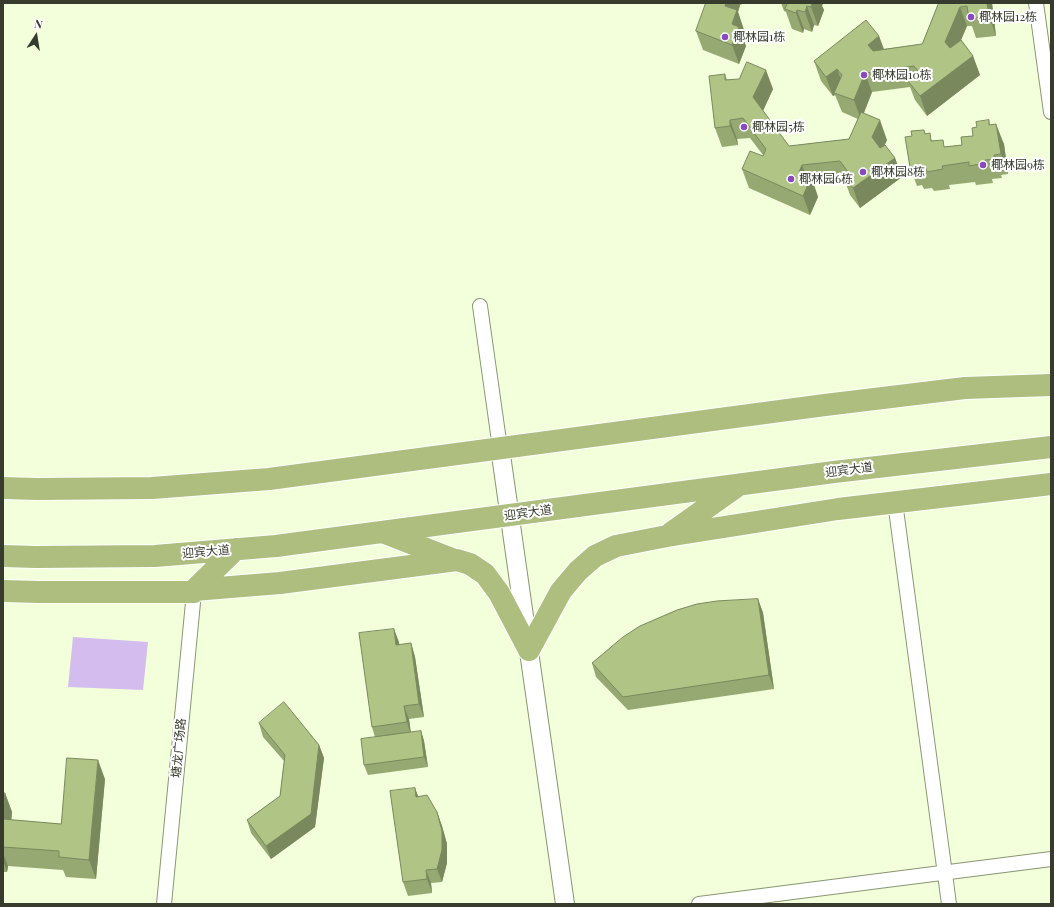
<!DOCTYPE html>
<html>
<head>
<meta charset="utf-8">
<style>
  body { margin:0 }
  #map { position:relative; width:1054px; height:907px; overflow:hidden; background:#f2ffda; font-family:"Playfair Display",serif }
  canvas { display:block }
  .frame { position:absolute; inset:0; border:4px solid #363b2d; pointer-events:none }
  .north { position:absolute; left:16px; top:16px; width:40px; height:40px; -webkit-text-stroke:3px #fff; paint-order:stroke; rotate:12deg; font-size:11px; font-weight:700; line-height:16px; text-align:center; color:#363b2d }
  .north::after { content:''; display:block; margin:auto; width:14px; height:18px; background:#363b2d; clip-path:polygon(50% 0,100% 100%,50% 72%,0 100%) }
</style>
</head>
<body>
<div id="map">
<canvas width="1054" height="907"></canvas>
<div class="frame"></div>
<div class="north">N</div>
</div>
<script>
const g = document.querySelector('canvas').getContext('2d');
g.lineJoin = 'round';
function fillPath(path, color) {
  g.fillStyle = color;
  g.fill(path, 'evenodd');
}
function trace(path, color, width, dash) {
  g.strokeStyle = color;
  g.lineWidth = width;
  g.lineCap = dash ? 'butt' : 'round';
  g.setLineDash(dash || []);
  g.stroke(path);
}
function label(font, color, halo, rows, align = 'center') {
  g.font = font + ' "Playfair Display","Noto Sans SC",serif';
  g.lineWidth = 4;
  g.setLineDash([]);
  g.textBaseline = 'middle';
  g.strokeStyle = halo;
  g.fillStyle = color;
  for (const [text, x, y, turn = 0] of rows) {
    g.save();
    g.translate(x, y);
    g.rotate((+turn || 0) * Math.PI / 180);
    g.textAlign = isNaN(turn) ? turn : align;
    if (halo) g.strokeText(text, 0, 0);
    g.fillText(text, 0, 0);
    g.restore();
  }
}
fillPath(new Path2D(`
  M 73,637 L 148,642 L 143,690 L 68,687 Z`), '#d4bcef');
const minor = new Path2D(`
  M 1036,3 L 1051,112
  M 480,306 L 500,448
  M 895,502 L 949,904
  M 164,904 L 194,592
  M 699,904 L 1051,859`);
const tertiary = new Path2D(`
  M 500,448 L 565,904`);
const primary = new Path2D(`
  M 3,488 L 37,489 L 152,488 L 269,479 L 825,405 L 965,388 L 1051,385
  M 385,533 L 452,559
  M 671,533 L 736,487
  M 3,556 L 36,557 L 155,556 L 276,546 L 834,472 L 1051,447
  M 194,590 L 236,549
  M 3,591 L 39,592 L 194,592 L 194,590 L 280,583 L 457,560 L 470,564 L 485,574 L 499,593 L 529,650
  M 529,650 L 561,591 L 578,571 L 595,556 L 616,546 L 667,536 L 838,509 L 1051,484`);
trace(minor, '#8a9674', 16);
trace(tertiary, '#8a9674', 20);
trace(primary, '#fff', 24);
trace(minor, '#fff', 14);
trace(tertiary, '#fff', 18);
trace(primary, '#adbe7f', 22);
fillPath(new Path2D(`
  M 706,3 L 745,3 L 740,5 L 738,12 L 744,30 L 742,36 L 746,46 L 739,64 L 703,50 L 696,31 Z
  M 781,3 L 823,3 L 822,6 L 824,10 L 818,26 L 814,25 L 812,32 L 804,29 L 803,33 L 792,29 L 786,12 L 784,11 Z
  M 939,3 L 992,3 L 996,36 L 976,38 L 972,26 L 967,26 L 961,40 L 973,56 L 980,75 L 927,116 L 915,100 L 910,87 L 872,92 L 864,113 L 887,140 L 884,146 L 895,158 L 902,177 L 860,208 L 850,195 L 845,181 L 814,184 L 818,197 L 810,215 L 749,188 L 742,169 L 763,156 L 763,155 L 750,138 L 737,139 L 738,145 L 722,147 L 715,128 L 725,74 L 727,80 L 773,89 L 763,111 L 789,146 L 849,139 L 858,119 L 842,112 L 835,95 L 833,96 L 821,81 L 814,61 L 879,36 L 884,49 L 922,44 Z
  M 989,120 L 990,125 L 1004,144 L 1008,174 L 1001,175 L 1002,178 L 992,179 L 993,183 L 976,185 L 975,182 L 949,185 L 950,189 L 934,191 L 932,188 L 924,189 L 922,185 L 917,186 L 910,167 L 926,134 L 933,141 L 946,147 L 962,145 L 973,136 L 977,127 Z
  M 758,599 L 763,613 L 774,689 L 628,710 L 596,677 L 592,663 Z
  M 394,629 L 399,645 L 411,643 L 415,657 L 424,717 L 409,719 L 411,733 L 421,731 L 424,741 L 428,767 L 368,775 L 364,765 L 375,737 L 372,727 Z
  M 259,723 L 319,745 L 324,758 L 315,827 L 271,859 L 251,833 L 247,820 L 280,796 L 284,761 L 263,737 Z
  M 105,779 L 96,879 L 66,877 L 63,870 L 8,866 L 7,872 L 3,872 L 3,793 L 5,793 L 12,812 L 11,820 L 61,824 Z
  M 415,788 L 418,797 L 437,812 L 442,826 L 447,844 L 447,863 L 442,882 L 431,883 L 432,893 L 408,896 L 403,882 Z`), '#96a972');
fillPath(new Path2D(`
  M 726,3 L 740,3 L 740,5 L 738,12 L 744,30 L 742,36 L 746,46 L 739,64 L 732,45 L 725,6 Z
  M 812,3 L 823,3 L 822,6 L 824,10 L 818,26 L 811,7 Z
  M 987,3 L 992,3 L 996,36 L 989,16 Z
  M 807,6 L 814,25 L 812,32 L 805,12 Z
  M 960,7 L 967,26 L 952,61 L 945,42 Z
  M 797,10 L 804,29 L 803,33 L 796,13 Z
  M 879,36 L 886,56 L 875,64 L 868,45 Z
  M 973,56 L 980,75 L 927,116 L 920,96 Z
  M 837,69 L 844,88 L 834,93 L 835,95 L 833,96 L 826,77 Z
  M 766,70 L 773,89 L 760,117 L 753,97 Z
  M 865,73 L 872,92 L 861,120 L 854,100 Z
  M 730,120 L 737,139 L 738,145 L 730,126 Z
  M 880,120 L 887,140 L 879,157 L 872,137 Z
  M 996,124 L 1004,144 L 1008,174 L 1001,154 Z
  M 895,158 L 902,177 L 860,208 L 853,188 Z
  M 802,165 L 809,183 L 811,178 L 818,197 L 810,215 L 803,196 L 799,172 Z
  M 758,599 L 763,613 L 774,689 L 769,675 Z
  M 394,629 L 399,642 L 401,658 L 396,645 Z
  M 411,643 L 415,657 L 424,717 L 419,704 Z
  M 404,706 L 409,719 L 411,735 L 407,722 Z
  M 421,731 L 424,741 L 428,767 L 424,757 Z
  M 319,745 L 324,758 L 315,827 L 271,859 L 266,846 Z
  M 98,760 L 105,779 L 96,879 L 89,860 Z
  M 415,788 L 420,801 L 416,797 Z
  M 5,793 L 12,812 L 10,838 L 3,820 Z
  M 437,812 L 442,826 L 447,844 L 447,863 L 442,882 L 437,869 Z
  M 3,853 L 8,866 L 7,872 L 3,861 Z
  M 426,870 L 431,883 L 432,893 L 427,879 Z`), '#7a895d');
const building = new Path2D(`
  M 706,3 L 726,3 L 725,6 L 737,10 L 732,24 L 739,27 L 732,45 L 696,31 Z
  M 788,3 L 812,3 L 811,7 L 807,6 L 805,12 L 797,10 L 796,13 L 785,9 Z
  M 939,3 L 987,3 L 989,16 L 969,19 L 967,6 L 960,7 L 945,42 L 950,48 L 961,40 L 973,56 L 920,96 L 908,81 L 919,72 L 914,66 L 865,73 L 854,100 L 834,93 L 842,75 L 837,69 L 826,77 L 814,61 L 866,20 L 879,36 L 868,45 L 873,51 L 922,44 Z
  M 747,62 L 766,70 L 753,97 L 789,146 L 849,139 L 861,112 L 880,120 L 872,137 L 880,148 L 885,145 L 895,158 L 853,188 L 843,175 L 848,172 L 840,161 L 802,165 L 799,172 L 811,178 L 803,196 L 742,169 L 750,151 L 763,156 L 766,149 L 743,118 L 730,120 L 730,126 L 715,128 L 709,76 L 725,74 L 725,80 L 739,79 Z
  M 989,120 L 989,125 L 996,124 L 1001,154 L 994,155 L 995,159 L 985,160 L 986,163 L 969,166 L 969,162 L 942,166 L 943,169 L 927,172 L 926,168 L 917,170 L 916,166 L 910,167 L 905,137 L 912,136 L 911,131 L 924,130 L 925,134 L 930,133 L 931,141 L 943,140 L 944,147 L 962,145 L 961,137 L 973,136 L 972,128 L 977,127 L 976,122 Z
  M 758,599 L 769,675 L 623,697 L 592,663 L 623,637 L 640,626 L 677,610 L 697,604 L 717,601 Z
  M 394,629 L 396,645 L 411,643 L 419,704 L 404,706 L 407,722 L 372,727 L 359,633 Z
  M 284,702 L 319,745 L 311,814 L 266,846 L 247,820 L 280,796 L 285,755 L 259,723 Z
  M 421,731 L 424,757 L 364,765 L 361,739 Z
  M 67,758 L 98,760 L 89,860 L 59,857 L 59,851 L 3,847 L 3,819 L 61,824 Z
  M 415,788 L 416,797 L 427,795 L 437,812 L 442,831 L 442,850 L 437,869 L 426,870 L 427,879 L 403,882 L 390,791 Z
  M 3,793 L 5,793 L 3,815 Z`);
fillPath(building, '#afc485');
trace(building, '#7a895d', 1);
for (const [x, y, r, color] of [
  [971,17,4,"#8949bf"],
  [725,37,4,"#8949bf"],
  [864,75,4,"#8949bf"],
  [744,127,4,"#8949bf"],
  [983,165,4,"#8949bf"],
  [863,172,4,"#8949bf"],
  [791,179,4,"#8949bf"]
]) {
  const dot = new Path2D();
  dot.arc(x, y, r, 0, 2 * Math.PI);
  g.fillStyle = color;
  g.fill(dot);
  trace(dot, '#fff', 1.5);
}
label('12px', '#363b2d', '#fff', [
  ["椰林园12栋",979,17],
  ["椰林园1栋",733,37],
  ["椰林园10栋",872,75],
  ["椰林园5栋",752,127],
  ["椰林园9栋",991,165],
  ["椰林园8栋",871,172],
  ["椰林园6栋",799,179]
], 'left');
label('12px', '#363b2d', '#fff', [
  ["迎宾大道",849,470,-7],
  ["迎宾大道",528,513,-8],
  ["迎宾大道",206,552,-5],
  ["塘龙广场路",179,748,-85]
]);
</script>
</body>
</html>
